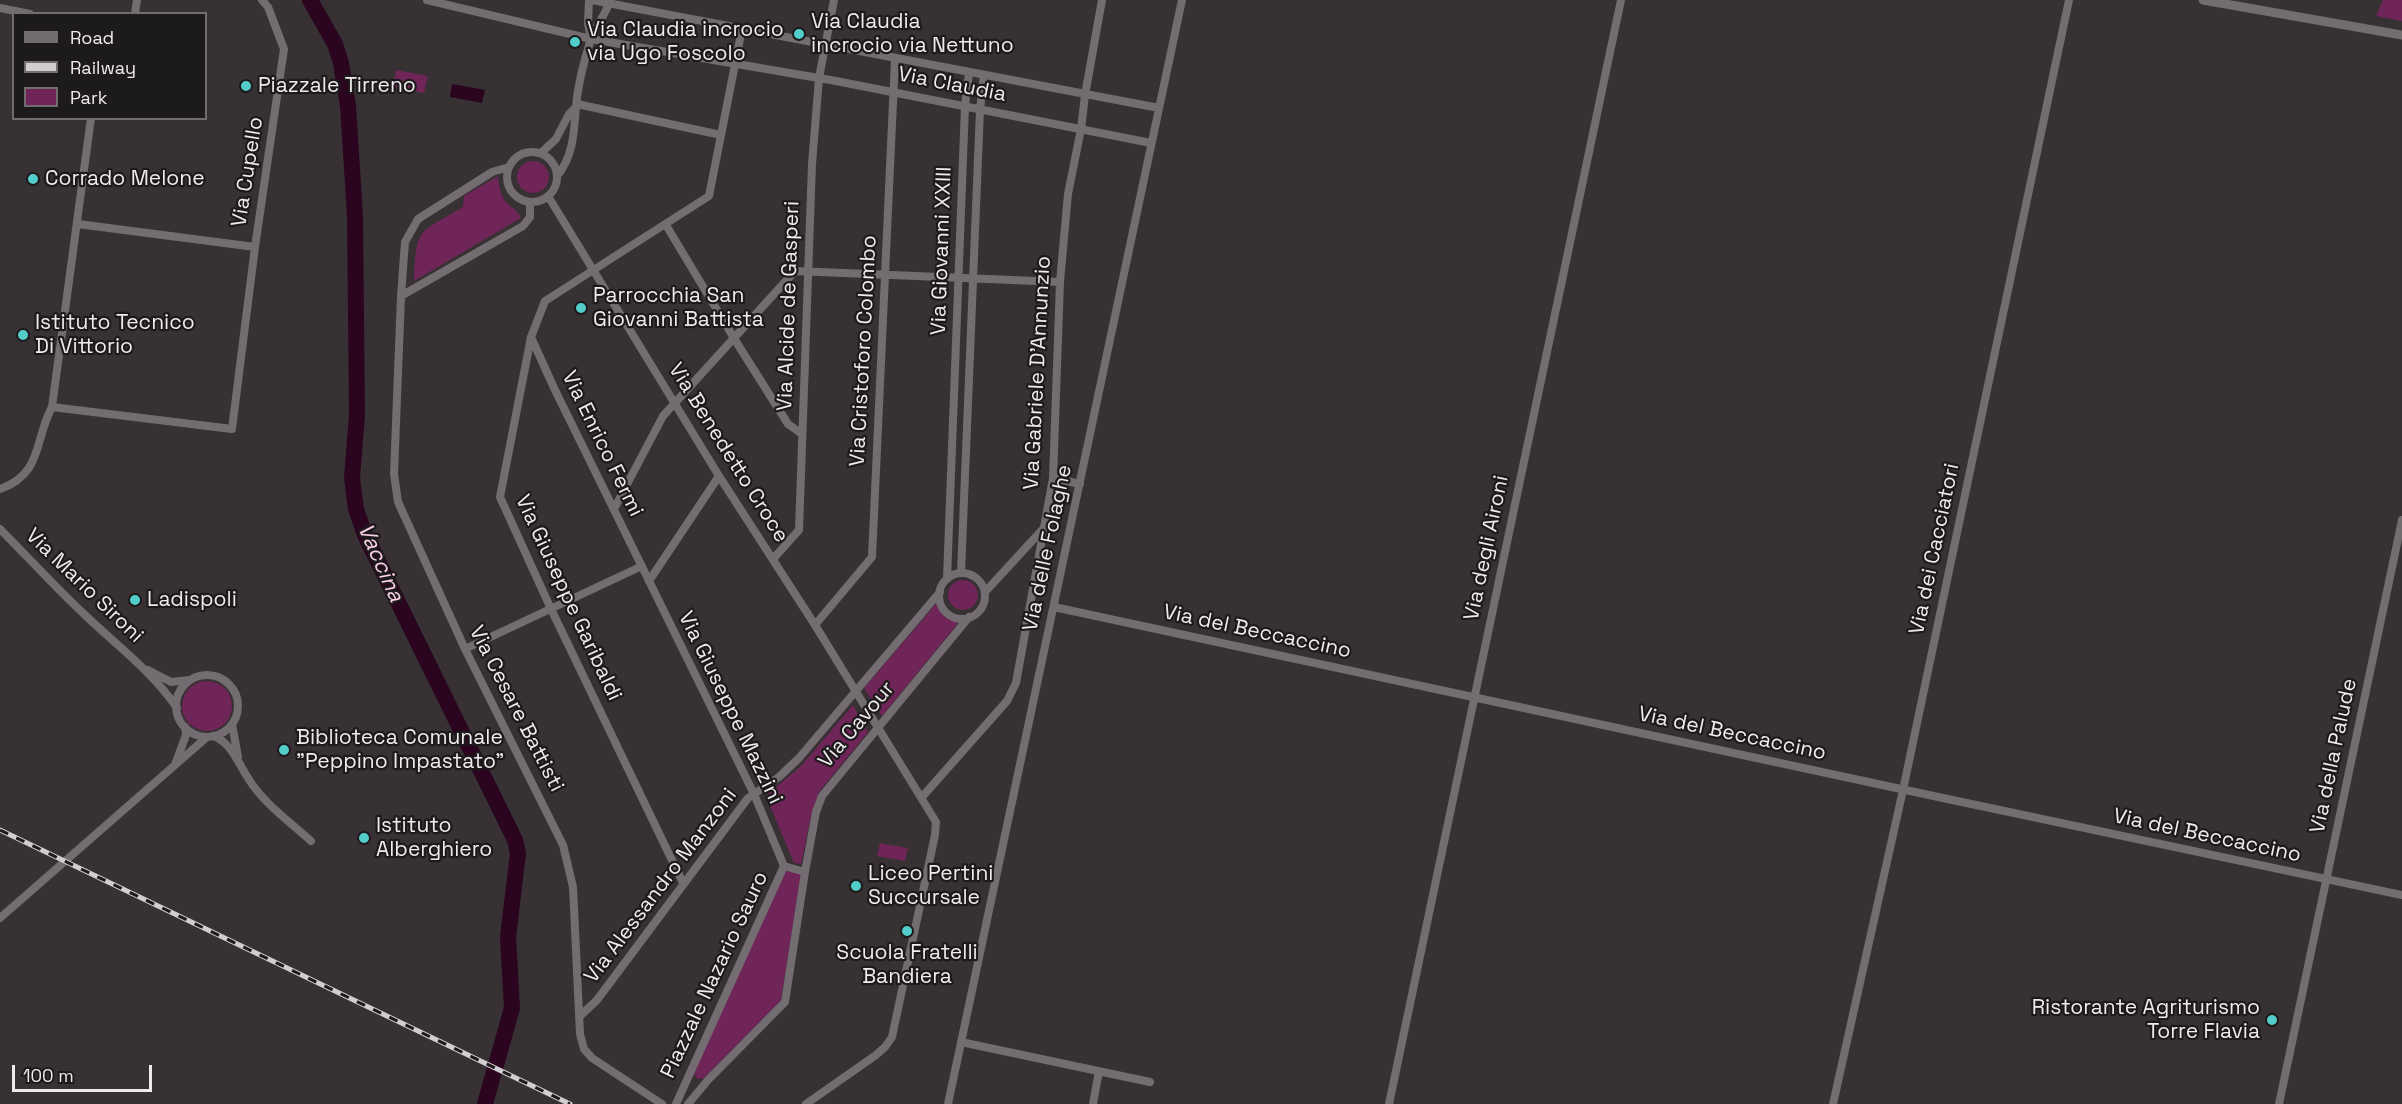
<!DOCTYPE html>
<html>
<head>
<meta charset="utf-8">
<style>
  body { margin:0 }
  #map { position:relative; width:2402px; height:1104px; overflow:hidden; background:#373134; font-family:"Space Grotesk",sans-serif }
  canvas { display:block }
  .legend { position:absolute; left:12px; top:12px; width:195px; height:108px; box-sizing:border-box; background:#1d1a1b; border:2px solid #716d6f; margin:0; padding:8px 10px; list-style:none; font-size:18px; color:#efeaed }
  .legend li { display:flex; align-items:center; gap:12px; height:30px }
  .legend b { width:30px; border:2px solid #716d6f }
  .scale { position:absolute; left:12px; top:1065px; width:140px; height:27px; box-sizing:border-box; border:3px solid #efeaed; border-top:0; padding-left:8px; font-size:18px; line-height:21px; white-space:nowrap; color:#efeaed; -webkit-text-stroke:4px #1d1a1b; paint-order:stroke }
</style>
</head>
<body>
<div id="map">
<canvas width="2402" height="1104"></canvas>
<ul class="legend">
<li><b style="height:8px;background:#736c70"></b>Road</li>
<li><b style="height:8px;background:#d2cdd0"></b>Railway</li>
<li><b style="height:16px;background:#6f2557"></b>Park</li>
</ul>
<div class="scale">100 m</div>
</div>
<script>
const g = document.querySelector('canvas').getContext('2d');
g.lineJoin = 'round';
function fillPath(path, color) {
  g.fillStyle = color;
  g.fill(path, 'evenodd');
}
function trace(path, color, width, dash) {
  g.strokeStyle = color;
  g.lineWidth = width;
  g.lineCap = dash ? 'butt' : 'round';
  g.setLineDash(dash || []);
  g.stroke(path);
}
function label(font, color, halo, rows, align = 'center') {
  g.font = font + ' "Space Grotesk",sans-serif';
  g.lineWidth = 4.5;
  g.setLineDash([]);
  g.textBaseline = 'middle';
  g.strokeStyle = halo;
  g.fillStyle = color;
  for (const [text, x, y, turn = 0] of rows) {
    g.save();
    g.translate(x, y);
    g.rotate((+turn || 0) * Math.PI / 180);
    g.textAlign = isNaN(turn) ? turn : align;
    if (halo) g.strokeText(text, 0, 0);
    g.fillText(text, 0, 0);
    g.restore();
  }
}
fillPath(new Path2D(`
  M 2383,0 L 2402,0 L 2402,21 L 2376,16 Z
  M 396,70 L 428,76 L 424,93 L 393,87 Z
  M517 177a16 16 0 1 1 32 0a16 16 0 1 1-32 0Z
  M 498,176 C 499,186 500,196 508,204 C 513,209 518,210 521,218 L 414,281 C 416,227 418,234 463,207 L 464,196 Z
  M948 595a15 15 0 1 1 30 0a15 15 0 1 1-30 0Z
  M 936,604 C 941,614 947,621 959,622 L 882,716 L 864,688 Z
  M182 706a25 25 0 1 1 50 0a25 25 0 1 1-50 0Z
  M 853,705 L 868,732 L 819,792 L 811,816 L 801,864 L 794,863 L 766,796 L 801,766 Z
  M 880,843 L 908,848 L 905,861 L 877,856 Z
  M 786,871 L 801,874 L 781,1000 L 704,1078 L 697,1079 L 693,1071 Z`), '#6f2557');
fillPath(new Path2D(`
  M 452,84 L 485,90 L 482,103 L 450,97 Z`), '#2b051f');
trace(new Path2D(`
  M 310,0 L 335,44 L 341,63 L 348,106 L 355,216 L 357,415 L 352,478 L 356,509 L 365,535 L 515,840 L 518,853 L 508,937 L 512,1008 L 485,1104`), '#2b051f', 16);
trace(new Path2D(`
  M 427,0 L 591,39 L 836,81 L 1151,143
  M 589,0 L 588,23 L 591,39
  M 592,0 L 1159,108
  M 0,8 L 30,14
  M 135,14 L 137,0
  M 577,104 L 721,135
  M507 177a25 25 0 1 1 50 0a25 25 0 1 1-50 0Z
  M 541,153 L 556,139 L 569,114 L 576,107
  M 509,167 L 492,172 L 418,219 L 405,242 L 401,296 L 523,226 L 530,217 L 530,202
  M 557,176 C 574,156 574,130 576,106 C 578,85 584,61 590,42 C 594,28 606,15 610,0
  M 548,196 L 719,476 L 815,625 L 936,822 L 935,835 L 892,1037 L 885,1047 L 876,1055 L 806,1104
  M 78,224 L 255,247
  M 666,225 L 735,340 L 788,424 L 802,434
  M 401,296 L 394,474 L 398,502 L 465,649 L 563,845 L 573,887 L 580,1034 L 584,1049 L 592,1058 L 662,1104
  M 531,337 L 554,388 L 754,794 L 784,866
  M 52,407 L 232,429 L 255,247 L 284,49 L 268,7 L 262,0
  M 1053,478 L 1080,484
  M 0,489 C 43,474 34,440 52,407 L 91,118
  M 614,509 L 663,416 L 795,271 L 1060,282
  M 0,529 C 28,557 55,587 84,614 C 116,645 152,671 177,708
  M 773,559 L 799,530 L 812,164 L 819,78 L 834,0
  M 961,573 L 980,110 L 984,75
  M939 596a23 23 0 1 1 46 0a23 23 0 1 1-46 0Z
  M 947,579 L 965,106 L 969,73
  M 649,581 L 719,476
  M 985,592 L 1043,529
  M 1054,607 C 1504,702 1952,802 2402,895
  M 815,625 L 872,557 L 895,59
  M 465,649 L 642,566
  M 148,670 L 171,682 L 190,680
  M176 706a31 31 0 1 1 62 0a31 31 0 1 1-62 0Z
  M 232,724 L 238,757
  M 213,736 C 232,743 238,763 248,778 C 263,803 290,822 311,841
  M 176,762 L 186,735 L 185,727
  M 922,797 L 1007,701 L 1016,683 L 1053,478 L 1060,282 L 1068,194 L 1081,129 L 1085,95 L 1102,0
  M 784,866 L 805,872
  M 683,883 L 551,609 L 500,497 L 531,337 L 545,301 L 709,196 L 742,29
  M 0,918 L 207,737
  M 580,1016 L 597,1000 L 748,798 L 779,777 L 799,758 L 940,592
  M 961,1042 L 1150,1082
  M 676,1104 L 784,866
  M 688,1104 L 708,1080 L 785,1002 L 805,872 L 816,812 L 822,796 L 969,617
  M 948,1104 L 1182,0
  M 1093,1104 L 1099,1071
  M 1389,1104 L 1621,0
  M 1833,1104 L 1903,790 L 2069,0
  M 2279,1104 L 2402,520`), '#736c70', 8);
trace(new Path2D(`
  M 2203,0 L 2402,35`), '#736c70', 9);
const rail = new Path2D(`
  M 0,830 L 570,1104`);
trace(rail, '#d2cdd0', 5);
trace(rail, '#1d1a1b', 3, [9]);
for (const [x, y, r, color] of [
  [799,34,6,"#53cdca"],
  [575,42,6,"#53cdca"],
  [246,86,6,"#53cdca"],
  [33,179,6,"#53cdca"],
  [581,308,6,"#53cdca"],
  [23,335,6,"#53cdca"],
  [135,600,6,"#53cdca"],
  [284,750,6,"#53cdca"],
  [364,838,6,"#53cdca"],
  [856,886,6,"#53cdca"],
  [907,931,6,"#53cdca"],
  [2272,1020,6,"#53cdca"]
]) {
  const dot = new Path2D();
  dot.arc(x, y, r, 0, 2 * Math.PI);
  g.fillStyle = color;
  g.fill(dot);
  trace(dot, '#1d1a1b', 2);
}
label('21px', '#efeaed', '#1d1a1b', [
  ["Via Claudia",811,22],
  ["incrocio via Nettuno",811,46],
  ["Via Claudia incrocio",587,30],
  ["via Ugo Foscolo",587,54],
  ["Piazzale Tirreno",258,86],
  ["Corrado Melone",45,179],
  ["Parrocchia San",593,296],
  ["Giovanni Battista",593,320],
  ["Istituto Tecnico",35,323],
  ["Di Vittorio",35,347],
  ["Ladispoli",147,600],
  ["Biblioteca Comunale",296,738],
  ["\"Peppino Impastato\"",296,762],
  ["Istituto",376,826],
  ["Alberghiero",376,850],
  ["Liceo Pertini",868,874],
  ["Succursale",868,898],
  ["Scuola Fratelli",907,953,"center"],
  ["Bandiera",907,977,"center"],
  ["Ristorante Agriturismo",2260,1008,"right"],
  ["Torre Flavia",2260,1032,"right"]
], 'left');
label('21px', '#efeaed', '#1d1a1b', [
  ["Via Claudia",952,85,11],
  ["Via Cupello",248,172,-81],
  ["Via Giovanni XXIII",942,251,-88],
  ["Via Alcide de Gasperi",789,306,-88],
  ["Via Cristoforo Colombo",864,351,-87],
  ["Via Gabriele D'Annunzio",1038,373,-87],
  ["Via Enrico Fermi",602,444,64],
  ["Via Benedetto Croce",728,453,58],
  ["Via delle Folaghe",1048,548,-78],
  ["Via degli Aironi",1487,548,-78],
  ["Via dei Cacciatori",1935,549,-78],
  ["Via Mario Sironi",84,586,44],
  ["Via Giuseppe Garibaldi",568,598,65],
  ["Via del Beccaccino",1257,632,12],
  ["Via Giuseppe Mazzini",730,708,64],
  ["Via Cesare Battisti",516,709,63],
  ["Via Cavour",857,725,-50],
  ["Via del Beccaccino",1732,734,12],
  ["Via della Palude",2334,756,-78],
  ["Via del Beccaccino",2207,836,12],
  ["Via Alessandro Manzoni",661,886,-53],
  ["Piazzale Nazario Sauro",715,975,-65]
]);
label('italic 22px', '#fccfe9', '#1d1a1b', [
  ["Vaccina",380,563,66]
]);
</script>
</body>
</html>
